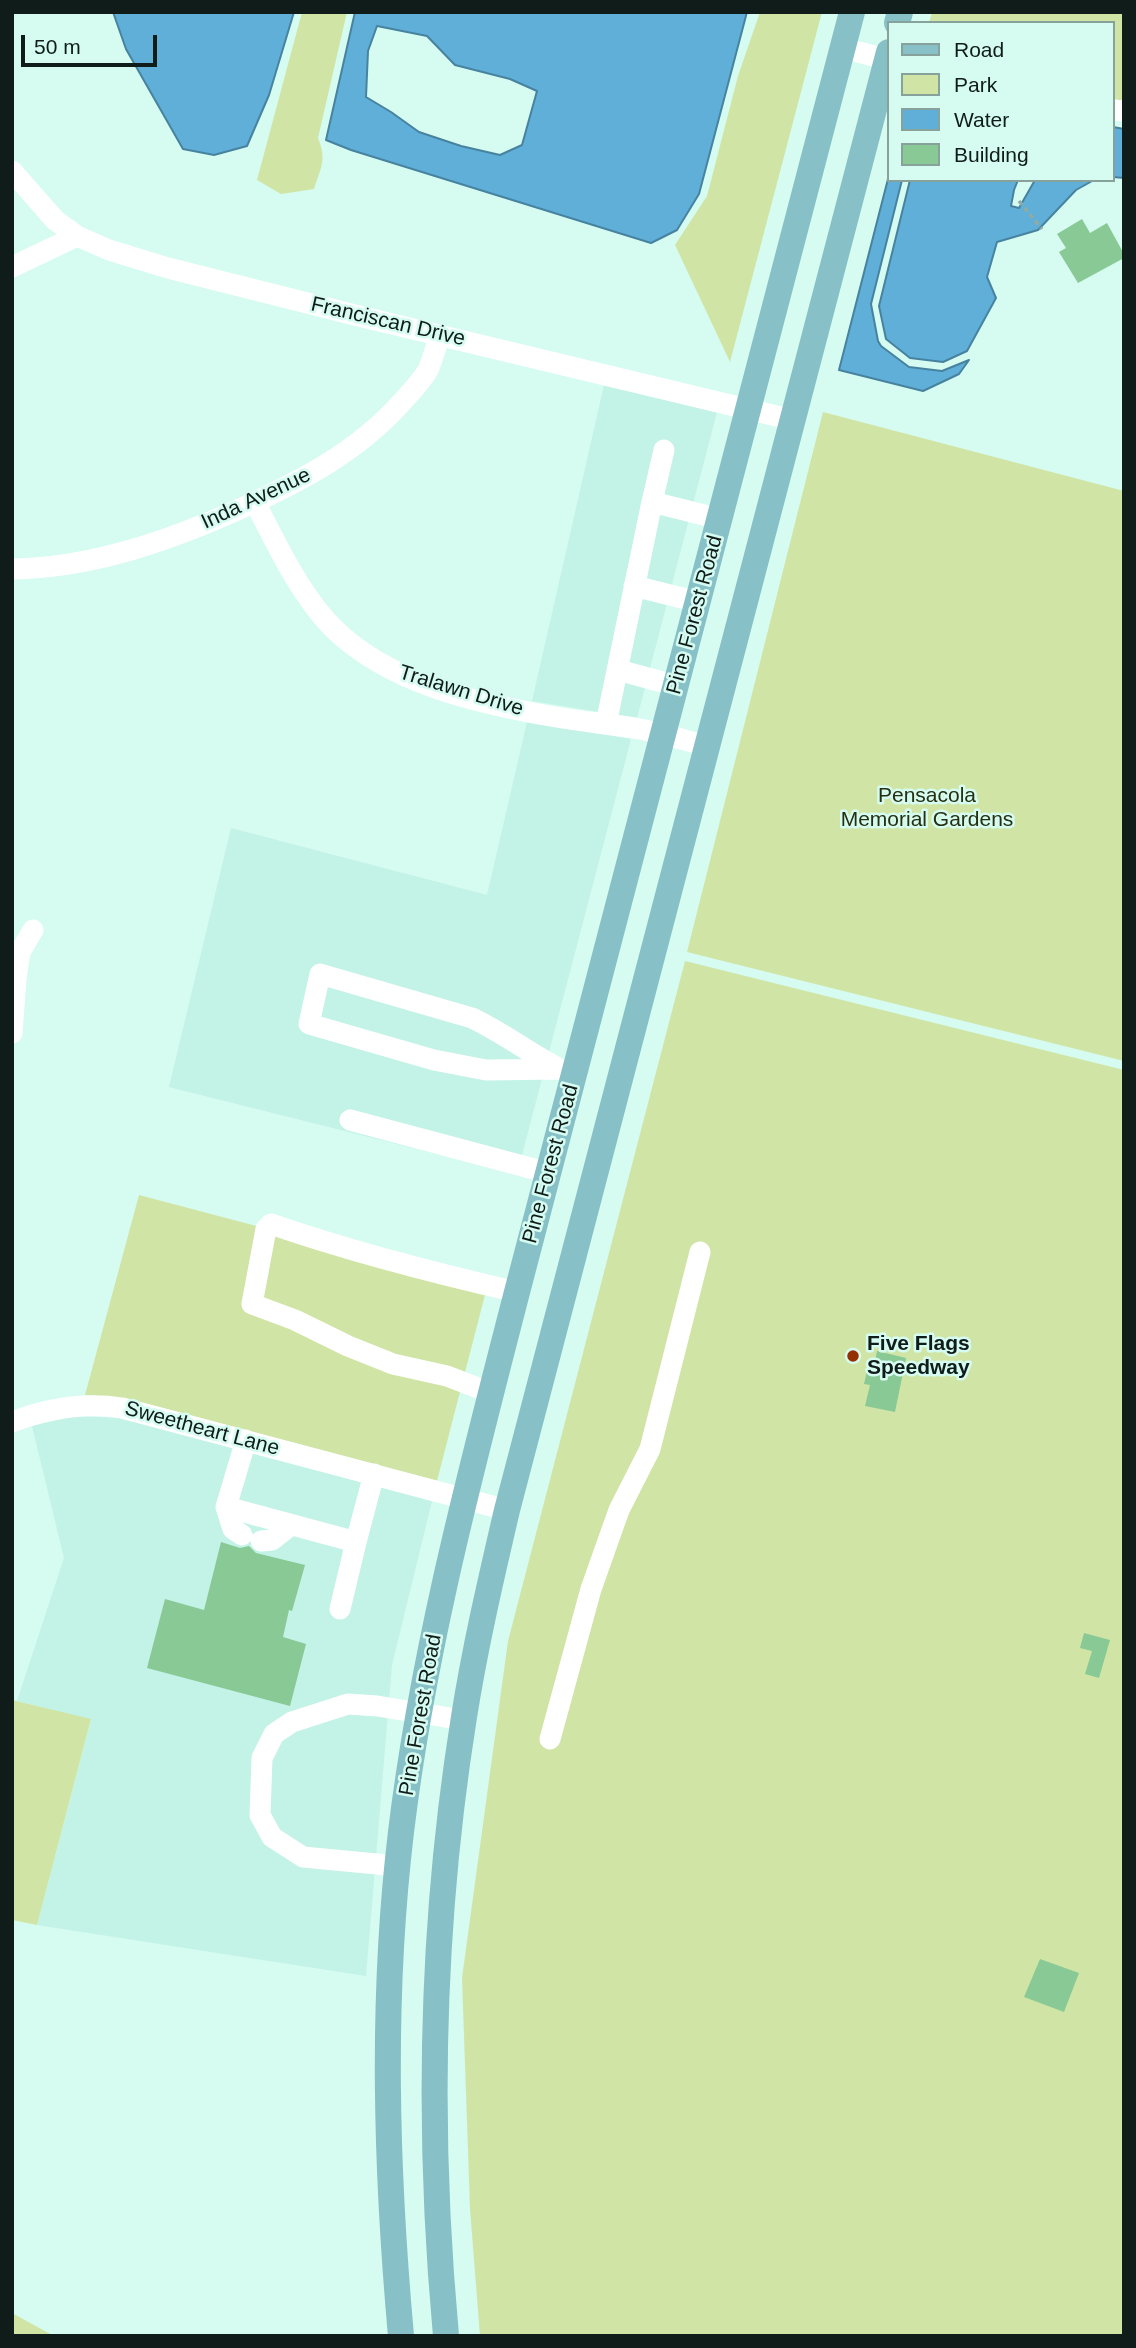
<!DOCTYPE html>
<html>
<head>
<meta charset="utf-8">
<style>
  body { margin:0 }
  #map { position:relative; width:1136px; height:2348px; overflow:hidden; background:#d6fbf1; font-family:Arial,sans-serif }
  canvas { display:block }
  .frame { position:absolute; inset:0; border:14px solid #0f1c19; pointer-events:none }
  .legend { position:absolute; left:887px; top:21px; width:228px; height:161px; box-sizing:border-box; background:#d6fbf1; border:2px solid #86a29b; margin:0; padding:9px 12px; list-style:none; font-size:21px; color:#0f1c19 }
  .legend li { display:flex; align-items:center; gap:14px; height:35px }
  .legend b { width:35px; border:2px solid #86a29b }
  .scale { position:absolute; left:21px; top:35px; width:136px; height:32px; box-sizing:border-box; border:4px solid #0f1c19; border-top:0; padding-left:9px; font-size:21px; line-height:24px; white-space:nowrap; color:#0f1c19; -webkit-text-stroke:5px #d6fbf1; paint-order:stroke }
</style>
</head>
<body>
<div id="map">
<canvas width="1136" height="2348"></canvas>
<div class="frame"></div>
<ul class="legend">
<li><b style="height:9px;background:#87c0c6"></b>Road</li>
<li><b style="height:19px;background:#d0e5a5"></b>Park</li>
<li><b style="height:19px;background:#5fafd8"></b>Water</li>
<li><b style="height:19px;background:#88c996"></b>Building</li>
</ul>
<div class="scale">50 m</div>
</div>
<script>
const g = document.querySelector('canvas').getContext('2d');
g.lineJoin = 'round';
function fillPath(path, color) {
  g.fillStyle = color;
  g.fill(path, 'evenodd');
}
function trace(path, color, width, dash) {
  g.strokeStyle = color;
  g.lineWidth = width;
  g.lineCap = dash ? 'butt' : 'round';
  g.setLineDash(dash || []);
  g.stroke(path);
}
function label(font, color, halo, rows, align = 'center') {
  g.font = font + ' Arial,sans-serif';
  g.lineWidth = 5;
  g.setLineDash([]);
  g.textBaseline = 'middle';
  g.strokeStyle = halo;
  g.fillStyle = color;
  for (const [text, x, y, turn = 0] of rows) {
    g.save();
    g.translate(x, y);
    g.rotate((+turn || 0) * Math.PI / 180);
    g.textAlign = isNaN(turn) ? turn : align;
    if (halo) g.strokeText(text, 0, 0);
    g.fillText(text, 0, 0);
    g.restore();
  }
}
fillPath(new Path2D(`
  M 604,385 L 717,412 L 637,718 L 532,701 Z
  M 527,722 L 631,739 L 517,1174 L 169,1087 L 231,828 L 487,895 Z
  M 75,1416 L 120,1418 L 432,1501 L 392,1665 L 366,1976 L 37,1925 L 91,1720 L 17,1701 L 64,1558 L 32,1426 Z`), '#c3f2e6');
fillPath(new Path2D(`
  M 302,12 L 347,12 L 318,138 C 327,160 321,167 314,189 L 281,194 L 257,180 Z
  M 760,12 L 822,12 L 730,362 L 675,245 L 707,196 L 738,76 Z
  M 932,12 L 1124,12 L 1124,101 L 1113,99 L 1113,23 L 929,23 Z
  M 823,412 L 1124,491 L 1124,1061 L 687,952 Z
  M 685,961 L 1124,1070 L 1124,2336 L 480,2336 L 470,2209 L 462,1978 L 508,1641 Z
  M 139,1195 L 487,1287 L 437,1481 L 125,1398 L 85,1395 Z
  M 12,1700 L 91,1719 L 37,1925 L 12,1920 Z
  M 12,2313 L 54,2336 L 12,2336 Z`), '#d0e5a5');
const water = new Path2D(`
  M 113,12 L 294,12 L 269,95 L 247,146 L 214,155 L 183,149 L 126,49 Z
  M 355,12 L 747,12 L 699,194 L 677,230 L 651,243 L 351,150 L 326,140 ZM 377,26 L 427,36 L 455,65 L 510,79 L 537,91 L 522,145 L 500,155 L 461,146 L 419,132 L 391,112 L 366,97 L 368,51 Z
  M 1113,127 L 1124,129 L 1124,178 L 1113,177 Z
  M 889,175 L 889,180 L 902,180 L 871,304 L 878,341 L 881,346 L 909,367 L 942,371 L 969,360 L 959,374 L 923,391 L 839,370 Z
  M 910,180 L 1018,180 L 1014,190 L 1011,206 L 1019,208 L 1035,180 L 1094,180 L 1076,190 L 1038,230 L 997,242 L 987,277 L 996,298 L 967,351 L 943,362 L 910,358 L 886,339 L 879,306 Z`);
fillPath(water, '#5fafd8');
trace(water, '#47839f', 2);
fillPath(new Path2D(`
  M 1082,219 L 1090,233 L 1107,223 L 1124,254 L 1124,258 L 1078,283 L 1059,252 L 1066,248 L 1057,234 Z
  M 877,1351 L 906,1358 L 895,1412 L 865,1406 L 870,1385 L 864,1384 L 867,1371 L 873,1371 Z
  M 221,1542 L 240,1548 L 249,1546 L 256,1553 L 305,1565 L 292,1611 L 289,1610 L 283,1637 L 306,1644 L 290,1706 L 147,1668 L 165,1599 L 204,1610 Z
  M 1084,1633 L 1110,1640 L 1099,1678 L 1085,1674 L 1092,1651 L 1080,1648 Z
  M 1040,1959 L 1079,1973 L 1064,2012 L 1024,1997 Z`), '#88c996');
trace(new Path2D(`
  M 1019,201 L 1042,229`), '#8faba4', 3.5, [5, 3.5]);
trace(new Path2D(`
  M 843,48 L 889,60
  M 1113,110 L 1124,111
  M 12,171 L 55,220 L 77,236 L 109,250 L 168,268 L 363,317 L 793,420
  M 12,267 L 77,236
  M 255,502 C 275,542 301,596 333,628 C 390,684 479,704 556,717 C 584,722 612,724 640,729 C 663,734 685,740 707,746
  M 652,502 L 664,450
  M 12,569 C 92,568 171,540 242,508 C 301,481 357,452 401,403 C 410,393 421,382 428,370 C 433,359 436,346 440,335
  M 634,586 L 698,602
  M 618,670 L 677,686
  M 606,724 L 652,502 L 720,519
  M 12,1033 L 16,979 L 20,952 L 33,930
  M 560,1069 L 486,1070 L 434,1060 L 309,1024 L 320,974 L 472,1018 C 508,1035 538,1060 574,1076
  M 350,1120 L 549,1173
  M 491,1393 L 447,1376 L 393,1364 L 348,1346 L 295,1320 L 252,1304 L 266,1229 L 271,1224 C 352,1252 434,1273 517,1292
  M 12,1422 C 48,1408 84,1402 122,1408 L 507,1510
  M 246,1440 L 226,1507 L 356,1542 L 374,1474
  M 226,1507 L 233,1529 L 242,1535
  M 261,1541 L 272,1540 L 291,1525
  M 340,1609 L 356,1542
  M 550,1739 L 591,1589 L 619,1510 L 650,1449 L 700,1252
  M 398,1866 L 303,1857 L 272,1837 L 260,1815 L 262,1758 L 274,1734 L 292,1722 L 348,1704 L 377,1706 L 463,1720`), '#fff', 21);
trace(new Path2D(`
  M 897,23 L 900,12
  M 401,2336 C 386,2169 381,1999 401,1832 C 423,1649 471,1471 517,1292 L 852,12
  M 446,2336 C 427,2130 431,1922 464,1717 C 475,1647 491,1579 507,1510 L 889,52`), '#87c0c6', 26);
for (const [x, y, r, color] of [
  [853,1356,7,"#953000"]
]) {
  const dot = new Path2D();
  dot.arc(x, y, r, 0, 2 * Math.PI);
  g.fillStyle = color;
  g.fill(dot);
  trace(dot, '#d6fbf1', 2.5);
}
label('21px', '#0f1c19', '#d6fbf1', [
  ["Franciscan Drive",388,322,13],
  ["Inda Avenue",256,499,-25],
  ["Pine Forest Road",695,615,-75],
  ["Tralawn Drive",461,691,17],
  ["Pine Forest Road",551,1164,-75],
  ["Sweetheart Lane",202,1429,15],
  ["Pine Forest Road",421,1715,-80]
]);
label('21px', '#262f10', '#d6fbf1', [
  ["Pensacola",927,796],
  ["Memorial Gardens",927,820]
]);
label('bold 21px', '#0f1c19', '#d6fbf1', [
  ["Five Flags",867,1344],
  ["Speedway",867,1368]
], 'left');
</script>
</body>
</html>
